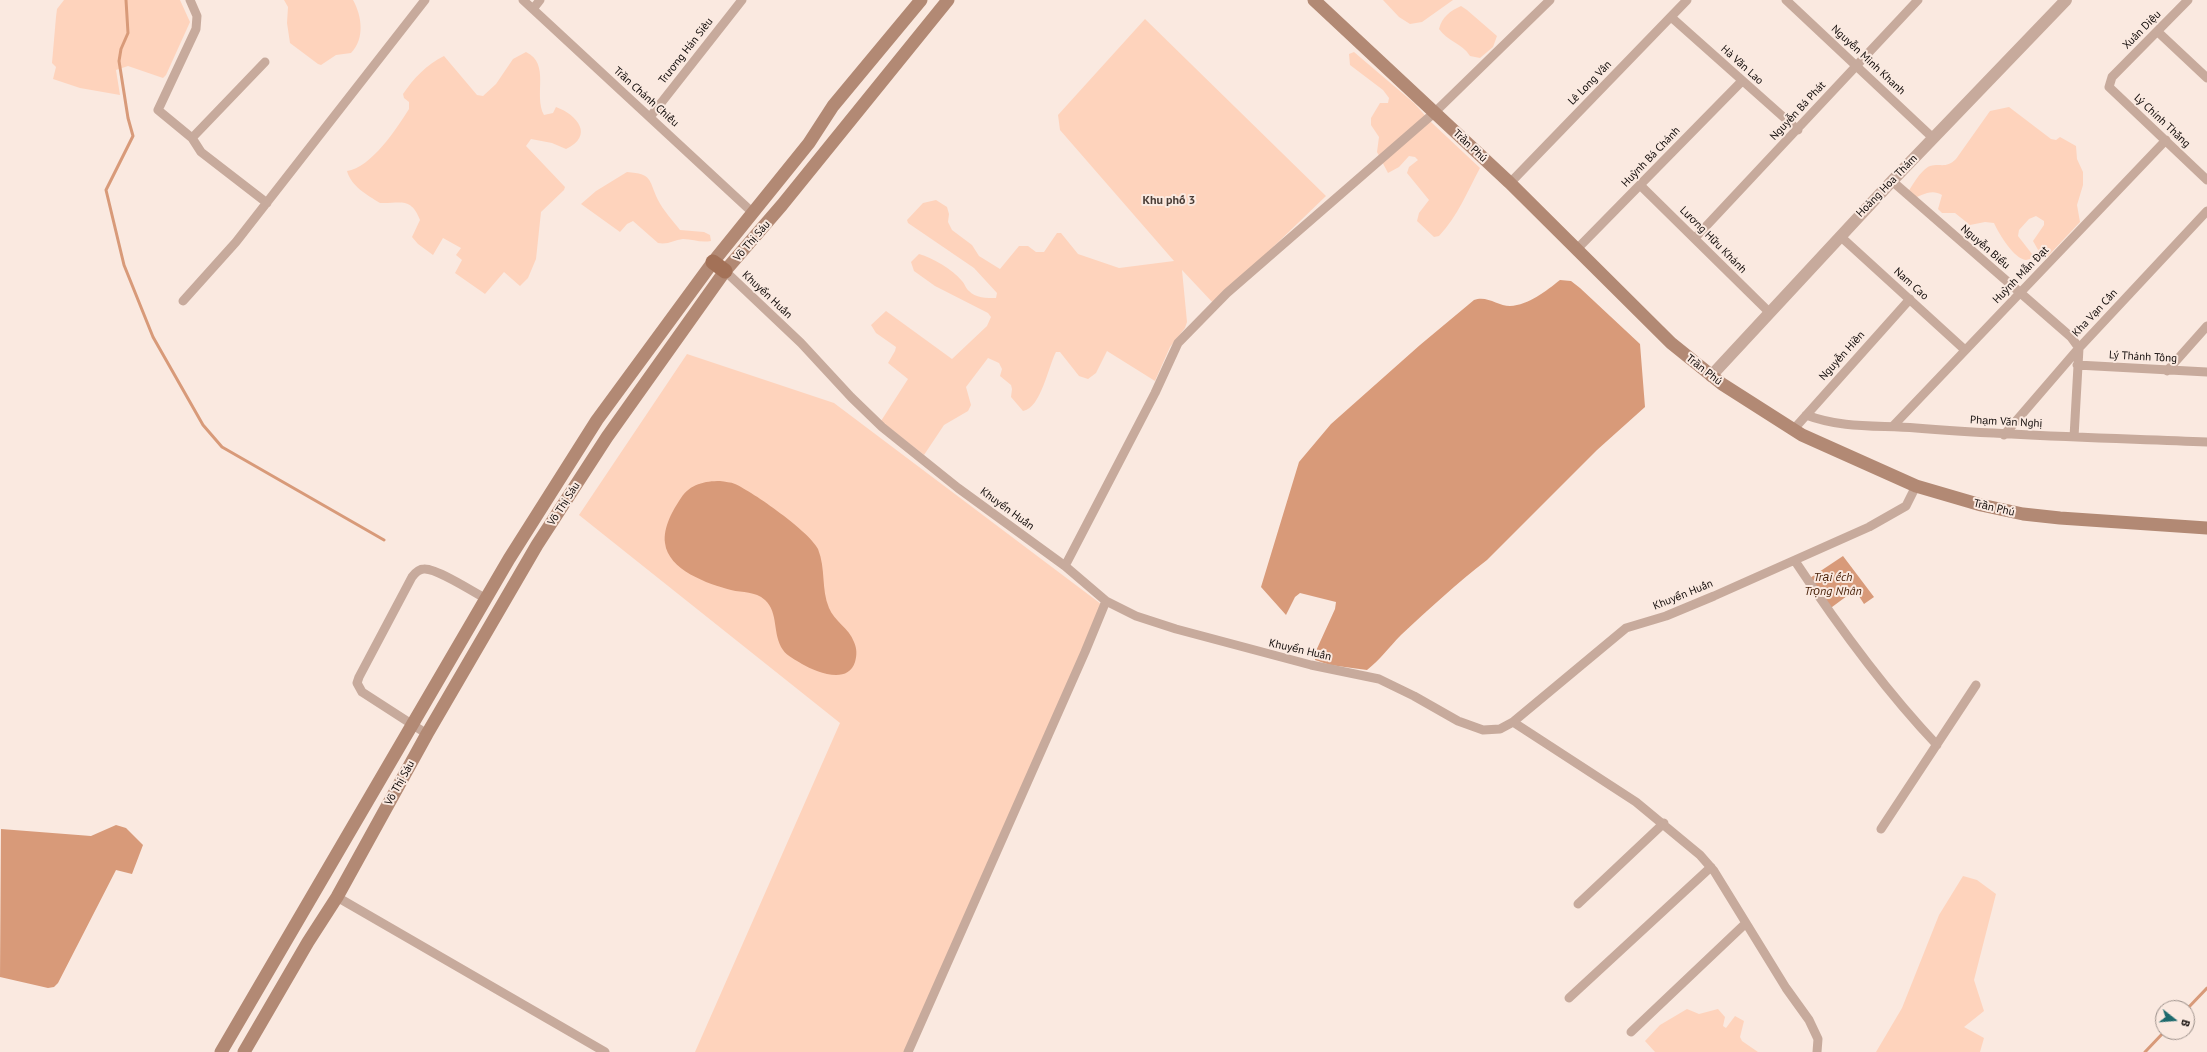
<!DOCTYPE html>
<html>
<head>
<meta charset="utf-8">
<style>
  body { margin:0 }
  #map { position:relative; width:2207px; height:1052px; overflow:hidden; background:#fae9e0; font-family:"PT Sans",sans-serif }
  canvas { display:block }
  .north { position:absolute; left:2155px; top:1000px; width:40px; height:40px; box-sizing:border-box; background:#fae9e0; border:1px solid #9c908a; border-radius:50%; rotate:107deg; font-size:11px; font-weight:700; line-height:16px; text-align:center; color:#100a08 }
  .north::after { content:''; display:block; margin:auto; width:14px; height:18px; background:#1d6a6d; clip-path:polygon(50% 0,100% 100%,50% 72%,0 100%) }
</style>
</head>
<body>
<div id="map">
<canvas width="2207" height="1052"></canvas>
<div class="north">B</div>
</div>
<script>
const g = document.querySelector('canvas').getContext('2d');
g.lineJoin = 'round';
function fillPath(path, color) {
  g.fillStyle = color;
  g.fill(path, 'evenodd');
}
function trace(path, color, width, dash) {
  g.strokeStyle = color;
  g.lineWidth = width;
  g.lineCap = dash ? 'butt' : 'round';
  g.setLineDash(dash || []);
  g.stroke(path);
}
function label(font, color, halo, rows, align = 'center') {
  g.font = font + ' "PT Sans",sans-serif';
  g.lineWidth = 4;
  g.setLineDash([]);
  g.textBaseline = 'middle';
  g.strokeStyle = halo;
  g.fillStyle = color;
  for (const [text, x, y, turn = 0] of rows) {
    g.save();
    g.translate(x, y);
    g.rotate((+turn || 0) * Math.PI / 180);
    g.textAlign = isNaN(turn) ? turn : align;
    if (halo) g.strokeText(text, 0, 0);
    g.fillText(text, 0, 0);
    g.restore();
  }
}
fillPath(new Path2D(`
  M 64,0 L 180,0 L 190,22 L 166,75 L 163,78 L 128,66 L 116,70 L 120,95 L 80,88 L 53,79 L 56,67 L 52,63 L 56,17 L 57,9 Z
  M 284,0 L 353,0 C 362,16 365,39 351,53 L 336,55 L 321,65 L 318,64 L 290,43 L 287,23 L 288,7 Z
  M 1383,0 L 1453,0 L 1422,22 L 1410,24 L 1399,17 Z
  M 1461,6 L 1467,10 L 1497,36 L 1493,47 L 1480,58 L 1470,56 C 1462,43 1447,41 1439,29 C 1442,17 1450,11 1461,6 Z
  M 1145,19 L 1326,196 L 1214,304 L 1182,270 L 1187,322 L 1185,328 L 1170,347 L 1155,381 L 1107,351 L 1096,373 L 1088,379 L 1079,376 L 1060,352 L 1056,352 C 1048,367 1041,408 1023,411 L 1011,397 L 1012,389 L 1011,385 L 1000,376 L 1002,369 L 999,363 L 988,358 L 966,387 L 971,405 L 968,411 L 944,425 L 924,455 L 881,421 L 908,379 L 888,363 L 895,351 L 896,347 L 876,333 L 871,325 L 886,311 L 952,359 L 987,326 L 991,317 L 988,313 L 935,286 L 914,271 L 911,262 L 919,254 C 933,258 952,269 962,281 C 965,284 966,289 969,291 C 975,298 987,298 996,298 L 997,293 L 974,268 L 908,223 L 907,220 L 923,203 L 936,200 L 947,207 L 949,214 L 948,222 L 952,230 L 972,245 L 979,256 L 1000,269 L 1019,246 L 1028,246 L 1036,252 L 1044,252 L 1057,233 L 1061,233 L 1078,254 L 1119,268 L 1174,261 L 1060,130 L 1058,115 Z
  M 526,52 C 551,64 533,95 544,115 L 553,113 L 556,107 C 578,115 594,136 566,149 L 552,143 L 531,139 L 526,146 L 565,187 L 564,190 L 541,212 L 536,259 L 528,278 L 520,286 L 504,272 L 485,294 L 455,273 L 462,260 L 456,255 L 461,248 L 443,238 L 433,255 L 418,244 L 412,237 L 420,220 C 411,196 399,204 380,203 C 367,195 351,186 347,171 C 371,168 397,128 409,109 L 409,102 L 404,98 L 403,94 C 414,78 426,65 444,56 L 477,95 L 483,96 L 496,84 L 513,59 Z
  M 1354,52 L 1414,103 L 1431,122 L 1480,168 C 1467,192 1458,216 1439,236 L 1434,237 L 1417,221 L 1419,213 L 1429,200 L 1407,173 L 1409,167 L 1418,160 L 1415,157 L 1409,156 L 1399,167 L 1388,173 L 1377,152 L 1379,137 L 1371,125 L 1371,118 L 1380,103 L 1388,103 L 1389,98 L 1383,90 L 1350,65 L 1349,54 Z
  M 2009,107 L 2051,139 L 2056,140 L 2060,137 L 2076,146 L 2077,159 L 2083,172 L 2083,185 L 2077,205 L 2080,222 L 2048,256 L 2041,255 L 2033,241 L 2044,225 L 2044,221 L 2036,216 L 2029,219 L 2019,230 L 2018,236 L 2032,254 L 2030,259 L 2026,260 C 2014,259 1999,234 1994,223 L 1985,222 L 1970,225 L 1955,213 L 1942,213 L 1938,209 L 1942,195 C 1931,188 1921,196 1910,200 L 1905,198 C 1909,190 1921,169 1930,166 C 1941,163 1946,169 1956,159 L 1990,111 Z
  M 627,172 C 653,174 648,179 658,200 C 663,210 673,221 680,230 L 704,232 L 710,235 L 711,241 C 700,243 693,239 683,239 C 674,240 668,245 658,243 L 633,221 L 627,224 L 620,232 L 581,204 L 596,191 Z
  M 687,354 L 834,403 L 1105,607 L 908,1052 L 695,1052 L 840,723 L 579,515 Z
  M 1963,876 L 1977,880 L 1996,894 L 1974,980 L 1984,1011 L 1964,1027 L 1984,1038 L 1980,1052 L 1876,1052 L 1902,1008 L 1939,915 Z
  M 1687,1009 L 1699,1014 L 1718,1009 L 1725,1017 L 1723,1026 L 1726,1028 L 1735,1016 L 1744,1021 L 1740,1037 L 1742,1041 L 1758,1052 L 1655,1052 L 1645,1041 L 1660,1025 Z`), '#fed3bc');
fillPath(new Path2D(`
  M 1560,280 L 1571,281 L 1580,288 L 1640,344 L 1645,407 L 1597,450 L 1487,560 C 1457,583 1429,609 1401,635 C 1389,647 1380,660 1367,670 L 1330,665 L 1315,660 L 1315,653 L 1335,609 L 1336,602 L 1300,593 L 1295,597 L 1286,615 L 1261,587 L 1299,462 L 1331,424 L 1420,345 L 1474,300 C 1487,295 1498,306 1510,306 C 1529,305 1546,291 1560,280 Z
  M 720,481 C 725,482 731,482 735,484 C 753,492 810,532 818,549 C 826,569 821,589 829,608 C 834,621 849,628 854,642 C 857,649 857,655 855,662 C 848,685 816,672 802,664 C 796,660 787,656 783,650 C 772,634 779,613 765,600 C 755,591 743,593 731,590 C 708,584 668,570 665,543 C 663,527 673,510 681,498 C 690,484 705,481 720,481 Z
  M 1843,556 L 1874,597 L 1864,604 L 1855,590 L 1828,610 L 1807,580 Z
  M 116,825 L 126,828 L 143,845 L 132,874 L 116,870 L 115,872 L 58,983 L 54,987 L 48,988 L 0,977 L 1,829 L 91,836 Z`), '#d89a79');
trace(new Path2D(`
  M 126,0 L 128,33 L 121,49 L 119,61 L 128,118 L 133,136 L 106,190 L 124,265 L 153,337 L 203,425 L 222,447 L 384,540
  M 2187,1009 L 2207,988
  M 2145,1052 L 2164,1032`), '#d89a79', 3);
trace(new Path2D(`
  M 190,0 L 197,16 L 196,29 L 158,110 L 192,138 L 201,152 L 267,203
  M 523,0 L 752,212
  M 1786,0 L 1933,138
  M 2188,0 L 2112,77 L 2109,87 L 2207,180
  M 533,9 L 540,0
  M 1671,17 L 1798,130
  M 2158,32 L 2207,78
  M 650,117 L 742,0
  M 192,138 L 265,62
  M 1892,181 L 2071,337 L 2079,348 L 2074,437
  M 1510,183 L 1687,0
  M 1640,185 L 1769,312
  M 1840,236 L 1965,350
  M 1695,238 L 1918,0
  M 1576,250 L 1742,81
  M 725,271 L 801,343 L 851,397 L 882,427 L 958,488 L 1065,566 L 1106,601 L 1136,616 L 1176,629 L 1311,665 L 1379,679 L 1414,696 L 1458,721 L 1483,730 L 1500,729 L 1513,722 L 1626,628 L 1666,616 L 1714,596 L 1869,527 L 1906,506 L 1916,486
  M 183,301 L 236,242 L 425,0
  M 2077,365 L 2207,372
  M 2167,371 L 2207,326
  M 1806,415 C 1844,429 1877,425 1916,428 C 2013,436 2110,438 2207,442
  M 1893,426 L 2166,140
  M 1793,430 L 1910,299
  M 2004,435 L 2079,348 L 2207,211
  M 1795,561 C 1838,626 1884,689 1937,745
  M 1065,566 L 1155,393 L 1178,343 L 1227,293 L 1434,113 L 1550,0
  M 1513,722 L 1636,802 L 1700,855 L 1714,871 L 1786,988 L 1809,1020 L 1818,1039 L 1817,1052
  M 427,734 L 362,692 L 357,683 L 359,677 L 412,577 C 415,573 419,569 424,569 C 436,568 474,592 486,599
  M 1881,829 L 1976,685
  M 337,897 L 605,1052
  M 1578,904 L 1664,823
  M 1569,998 L 1711,867
  M 1631,1032 L 1746,923
  M 908,1052 L 1085,652 L 1106,601`), '#c7aa9c', 9);
trace(new Path2D(`
  M 1711,376 L 1892,181 L 2066,0`), '#c7aa9c', 12);
trace(new Path2D(`
  M 1314,0 L 1510,183 L 1671,343 L 1722,384 L 1802,435 L 1916,486 L 1981,505 L 2023,514 L 2060,518 L 2207,528
  M 221,1052 L 509,559 L 597,420 L 713,262 L 809,143 L 833,106 L 921,0
  M 244,1052 L 308,942 L 337,897 L 427,734 L 537,545 L 607,437 L 725,271 L 782,205 L 948,0`), '#b28974', 13);
trace(new Path2D(`
  M 713,262 L 725,271`), '#a37157', 15);
label('11px', '#100a08', '#fae9e0', [
  ["Xuân Diệu",2142,30,-45],
  ["Trương Hán Siêu",686,51,-52],
  ["Nguyễn Minh Khanh",1868,60,43],
  ["Hà Văn Lao",1742,65,42],
  ["Lê Long Vân",1590,83,-46],
  ["Trần Chánh Chiếu",646,97,42],
  ["Nguyễn Bá Phát",1798,111,-47],
  ["Lý Chính Thắng",2162,121,43],
  ["Trần Phú",1470,146,43],
  ["Huỳnh Bá Chánh",1651,157,-46],
  ["Hoàng Hoa Thám",1887,186,-46],
  ["Lương Hữu Khánh",1713,240,45],
  ["Võ Thị Sáu",752,241,-49],
  ["Nguyễn Biểu",1985,247,41],
  ["Huỳnh Mẫn Đạt",2021,275,-46],
  ["Nam Cao",1911,284,42],
  ["Khuyển Huấn",767,295,43],
  ["Kha Vạn Cân",2095,313,-47],
  ["Nguyễn Hiền",1842,356,-48],
  ["Lý Thánh Tông",2143,357,3],
  ["Trần Phú",1704,370,38],
  ["Phạm Văn Nghị",2006,422,3],
  ["Võ Thị Sáu",564,504,-57],
  ["Trần Phú",1994,508,13],
  ["Khuyển Huấn",1007,509,36],
  ["Khuyển Huấn",1683,595,-22],
  ["Khuyển Huấn",1300,650,13],
  ["Võ Thị Sáu",400,783,-61]
]);
label('bold 12px', '#4a3d36', '#fae9e0', [
  ["Khu phố 3",1169,201]
]);
label('italic 12px', '#461e05', '#fae9e0', [
  ["Trại ếch",1833,578],
  ["Trọng Nhân",1833,592]
]);
</script>
</body>
</html>
